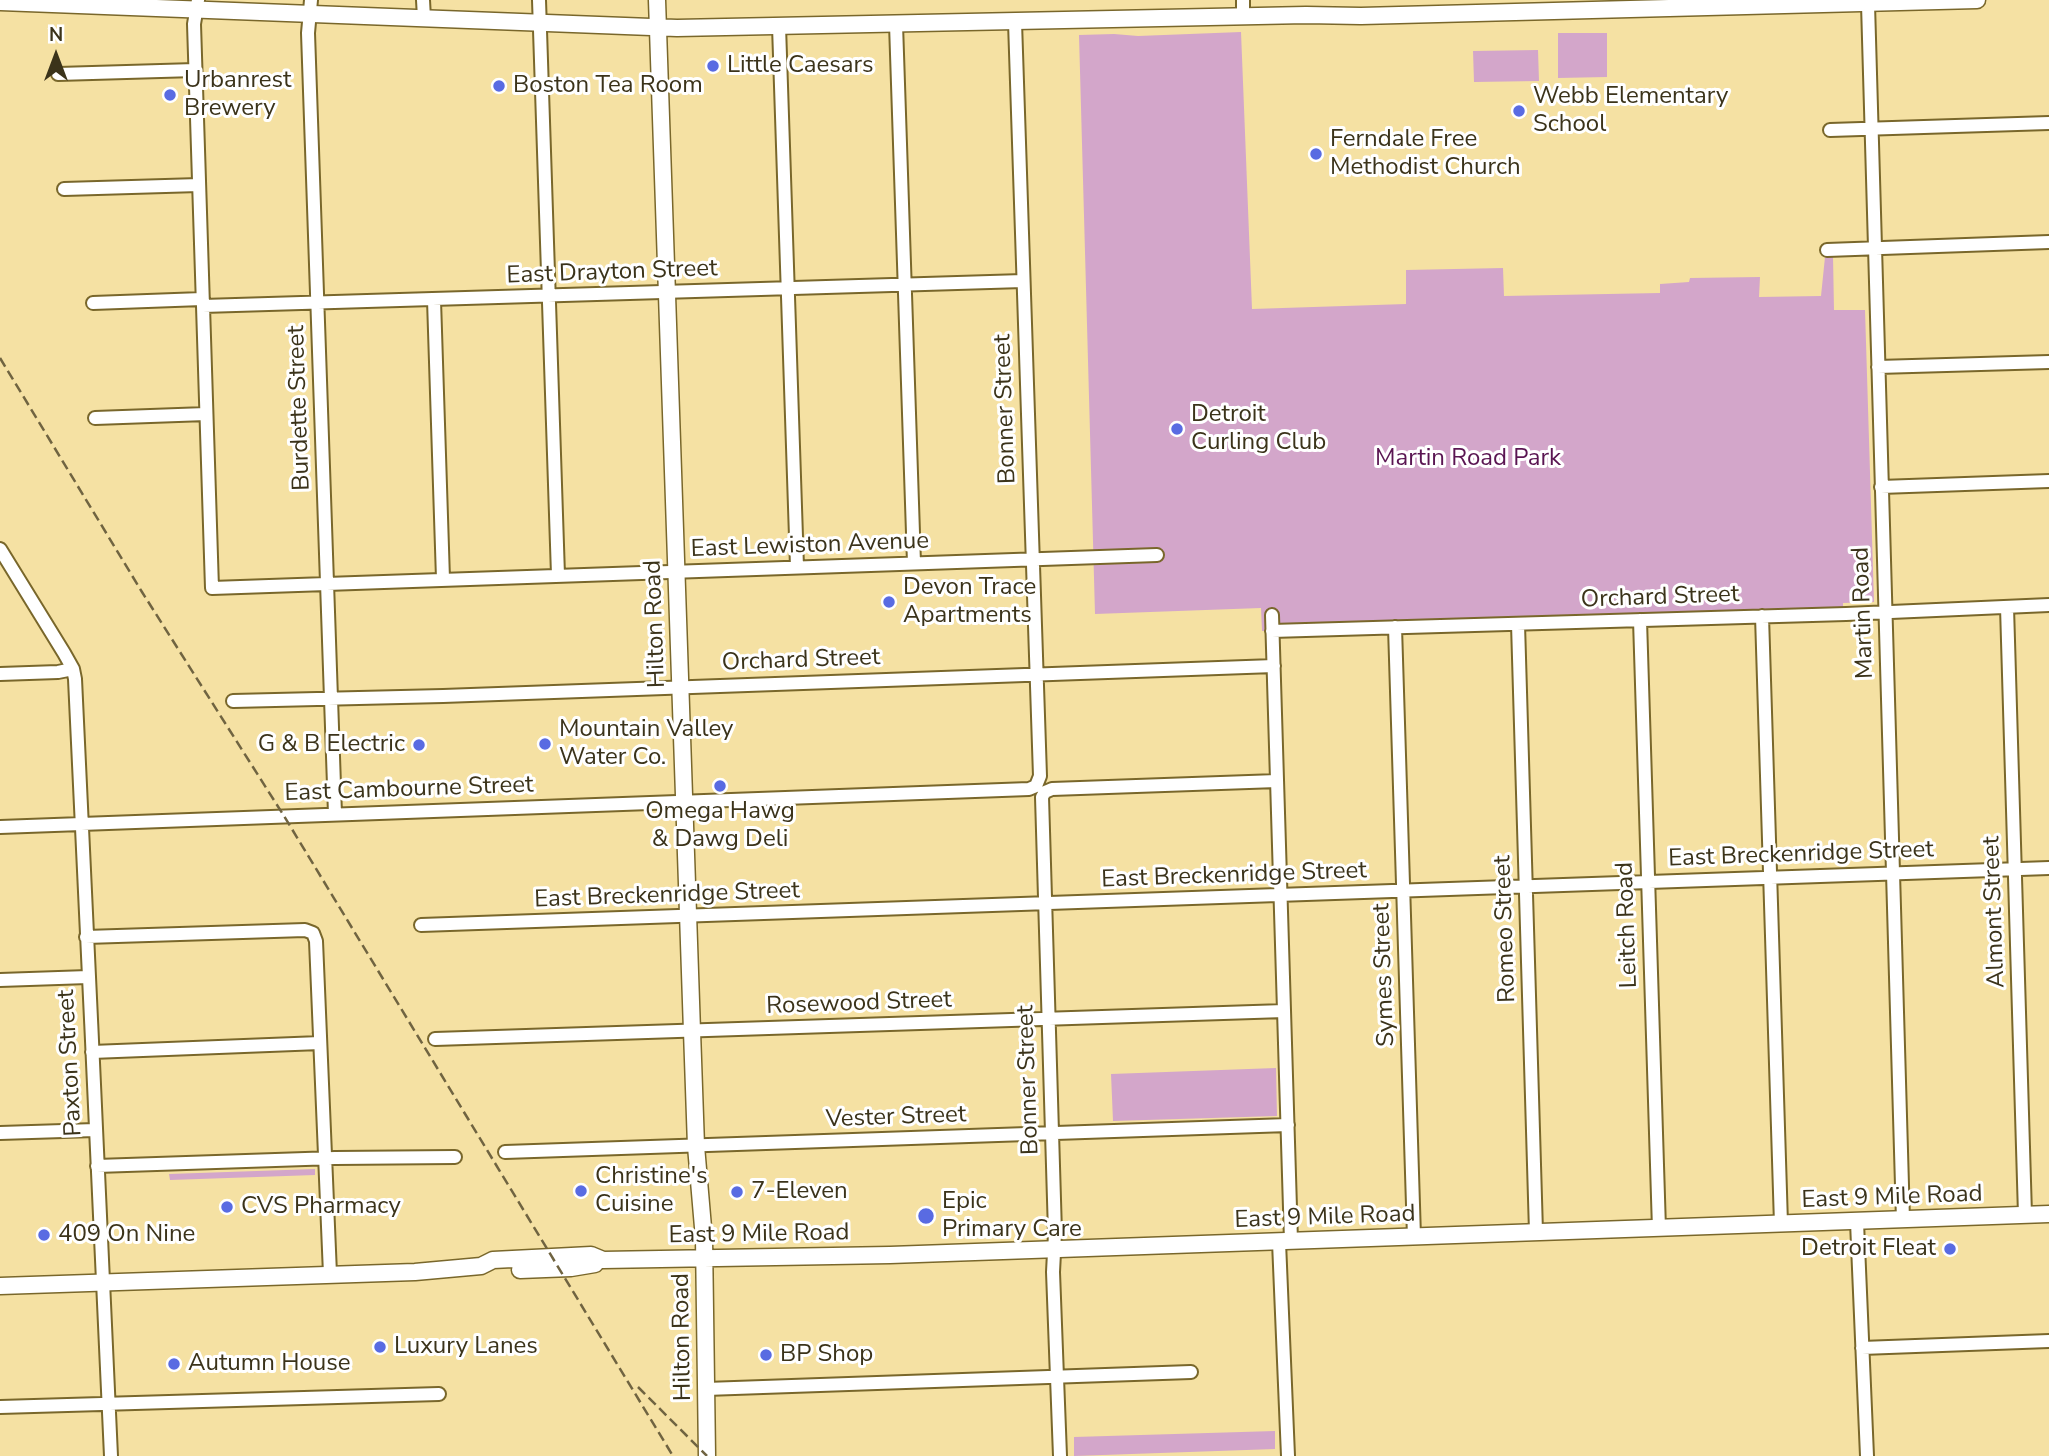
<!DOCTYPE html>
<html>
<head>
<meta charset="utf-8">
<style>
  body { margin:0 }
  #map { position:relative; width:2049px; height:1456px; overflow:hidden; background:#f5e1a3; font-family:"Nunito Sans",sans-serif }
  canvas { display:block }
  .north { position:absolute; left:21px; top:21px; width:70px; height:70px; -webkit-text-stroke:5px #fff; paint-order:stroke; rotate:0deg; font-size:19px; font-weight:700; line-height:28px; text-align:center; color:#3b331a }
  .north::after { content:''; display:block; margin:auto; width:24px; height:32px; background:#3b331a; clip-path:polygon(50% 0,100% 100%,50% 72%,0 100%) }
</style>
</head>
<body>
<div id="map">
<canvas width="2049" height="1456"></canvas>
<div class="north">N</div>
</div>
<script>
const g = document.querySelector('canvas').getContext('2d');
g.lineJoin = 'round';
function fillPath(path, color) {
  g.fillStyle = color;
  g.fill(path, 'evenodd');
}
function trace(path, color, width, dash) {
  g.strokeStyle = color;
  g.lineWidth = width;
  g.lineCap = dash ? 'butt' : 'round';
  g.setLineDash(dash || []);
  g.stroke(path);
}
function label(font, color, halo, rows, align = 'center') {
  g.font = font + ' "Nunito Sans",sans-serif';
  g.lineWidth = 6;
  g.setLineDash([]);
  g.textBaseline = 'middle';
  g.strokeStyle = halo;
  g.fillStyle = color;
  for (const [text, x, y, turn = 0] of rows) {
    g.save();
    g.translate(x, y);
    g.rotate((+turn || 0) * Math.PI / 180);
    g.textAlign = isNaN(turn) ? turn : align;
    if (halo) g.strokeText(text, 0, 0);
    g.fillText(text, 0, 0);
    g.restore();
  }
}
fillPath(new Path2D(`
  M 1241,32 L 1252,309 L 1406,304 L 1406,270 L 1503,268 L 1504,296 L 1660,293 L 1660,284 L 1689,282 L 1690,278 L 1760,277 L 1759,297 L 1821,296 L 1825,257 L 1833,256 L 1834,310 L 1865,310 L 1874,602 L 1843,603 L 1843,614 L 1262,631 L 1261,608 L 1095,614 L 1079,35 L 1114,34 L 1138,36 Z
  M 1558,33 L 1607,33 L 1607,77 L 1558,78 Z
  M 1538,50 L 1539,81 L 1474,82 L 1473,51 Z
  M 1276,1068 L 1277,1116 L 1113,1121 L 1111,1074 Z
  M 315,1169 L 315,1175 L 170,1180 L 169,1174 Z
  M 1275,1431 L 1275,1449 L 1074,1456 L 1074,1437 Z`), '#d3a6ca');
const street = new Path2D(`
  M 198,0 L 194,24 L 212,588 L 1157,555
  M 311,0 L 308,33 L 335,814
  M 423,0 L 424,18
  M 539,0 L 558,575
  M 1243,0 L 1243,17
  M 1868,4 L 1903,1220
  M 896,24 L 914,563
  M 779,26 L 797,567
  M 58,74 L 195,70
  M 1830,130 L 2049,123
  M 64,189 L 199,185
  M 1827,250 L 2049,242
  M 434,300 L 443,579
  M 93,303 L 202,299
  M 203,306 L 1023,281
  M 1878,367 L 2049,362
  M 95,418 L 206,414
  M 1881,487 L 2049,481
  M 0,549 L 64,653 L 73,669 L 75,679 C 86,938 101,1197 111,1456
  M 2007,607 L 2025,1215
  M 1272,615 L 1291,1241
  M 1762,616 L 1781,1224
  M 1640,620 L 1659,1229
  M 1518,624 L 1536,1232
  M 1395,627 L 1414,1237
  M 1272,631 L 1846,614 L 2049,605
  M 0,674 L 58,672 L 73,669
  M 233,701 L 443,696 L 1274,666
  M 0,827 L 1029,789 L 1036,786 L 1040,776 L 1015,22
  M 421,925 L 2049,868
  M 86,937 L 305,930 L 313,933 L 316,941 L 330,1274
  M 0,980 L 88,977
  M 435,1039 L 1284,1011
  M 92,1052 L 320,1043
  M 0,1133 L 95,1130
  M 505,1152 L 1288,1125
  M 97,1166 L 335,1158 L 455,1157
  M 1857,1222 L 1867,1456
  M 1279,1242 L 1288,1456
  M 1862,1348 L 2049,1341
  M 706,1389 L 1191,1372
  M 0,1407 L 439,1394
  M 1060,1456 L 1053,1272 L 1055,1233 L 1042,797 L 1045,792 L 1052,789 L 1277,781`);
const secondary = new Path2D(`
  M 657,0 L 692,1031 L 696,1146 L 704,1239 L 707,1456
  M 0,2 L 677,28 L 1306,15 L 1361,16 L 1977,0
  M 520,1270 L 571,1268 L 595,1264
  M 0,1286 L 415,1272 L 481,1266 L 493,1260 L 591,1255 L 603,1260 L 890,1255 L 2049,1214`);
trace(street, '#79672b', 16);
trace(secondary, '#79672b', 19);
trace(street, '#fff', 12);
trace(secondary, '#fff', 16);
trace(new Path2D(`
  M 0,358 L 142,592 L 284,816 L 673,1456
  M 638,1387 L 707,1456`), '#706441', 2.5, [10, 5]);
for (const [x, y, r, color] of [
  [713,66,7,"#596be2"],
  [499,86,7,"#596be2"],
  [170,95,7,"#596be2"],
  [1519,111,7,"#596be2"],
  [1316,154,7,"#596be2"],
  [1177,429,7,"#596be2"],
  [889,602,7,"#596be2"],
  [545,744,7,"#596be2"],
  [419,745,7,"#596be2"],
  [720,786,7,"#596be2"],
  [581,1191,7,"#596be2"],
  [737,1192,7,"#596be2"],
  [227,1207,7,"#596be2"],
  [926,1216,9,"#596be2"],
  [44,1235,7,"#596be2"],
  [1950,1249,7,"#596be2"],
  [380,1347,7,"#596be2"],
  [766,1355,7,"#596be2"],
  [174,1364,7,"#596be2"]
]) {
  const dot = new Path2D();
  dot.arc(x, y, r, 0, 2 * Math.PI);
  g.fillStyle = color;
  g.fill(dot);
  trace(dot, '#fff', 2.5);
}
label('24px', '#3b331a', '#fff', [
  ["Little Caesars",727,66],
  ["Urbanrest",184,81],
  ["Brewery",184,109],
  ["Boston Tea Room",513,86],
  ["Webb Elementary",1533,97],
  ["School",1533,125],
  ["Ferndale Free",1330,140],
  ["Methodist Church",1330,168],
  ["Detroit",1191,415],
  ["Curling Club",1191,443],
  ["Devon Trace",903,588],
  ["Apartments",903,616],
  ["Mountain Valley",559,730],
  ["Water Co.",559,758],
  ["G & B Electric",405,745,"right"],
  ["Omega Hawg",720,812,"center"],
  ["& Dawg Deli",720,840,"center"],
  ["Christine's",595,1177],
  ["Cuisine",595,1205],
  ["7-Eleven",751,1192],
  ["Epic",942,1202],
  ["Primary Care",942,1230],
  ["CVS Pharmacy",241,1207],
  ["409 On Nine",58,1235],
  ["Detroit Fleat",1936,1249,"right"],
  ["Luxury Lanes",394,1347],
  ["BP Shop",780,1355],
  ["Autumn House",188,1364]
], 'left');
label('24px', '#3b331a', '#fff', [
  ["East Drayton Street",612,273,-2],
  ["Burdette Street",300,408,-92],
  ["Bonner Street",1006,409,-92],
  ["East Lewiston Avenue",810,546,-2],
  ["Orchard Street",1660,598,-2],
  ["Martin Road",1864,613,-92],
  ["Hilton Road",656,624,-92],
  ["Orchard Street",801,661,-2],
  ["East Cambourne Street",409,790,-2],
  ["East Breckenridge Street",1801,855,-2],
  ["East Breckenridge Street",1234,876,-2],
  ["East Breckenridge Street",667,896,-2],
  ["Almont Street",1995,912,-92],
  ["Leitch Road",1628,925,-92],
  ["Romeo Street",1506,929,-92],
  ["Symes Street",1385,975,-92],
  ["Rosewood Street",859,1004,-2],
  ["Paxton Street",71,1063,-93],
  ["Bonner Street",1029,1080,-92],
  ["Vester Street",896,1118,-2],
  ["East 9 Mile Road",1892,1198,-2],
  ["East 9 Mile Road",1325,1218,-2],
  ["East 9 Mile Road",759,1235,-1],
  ["Hilton Road",683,1337,-91]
]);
label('24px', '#5a1552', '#fff', [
  ["Martin Road Park",1468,459]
]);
</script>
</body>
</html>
